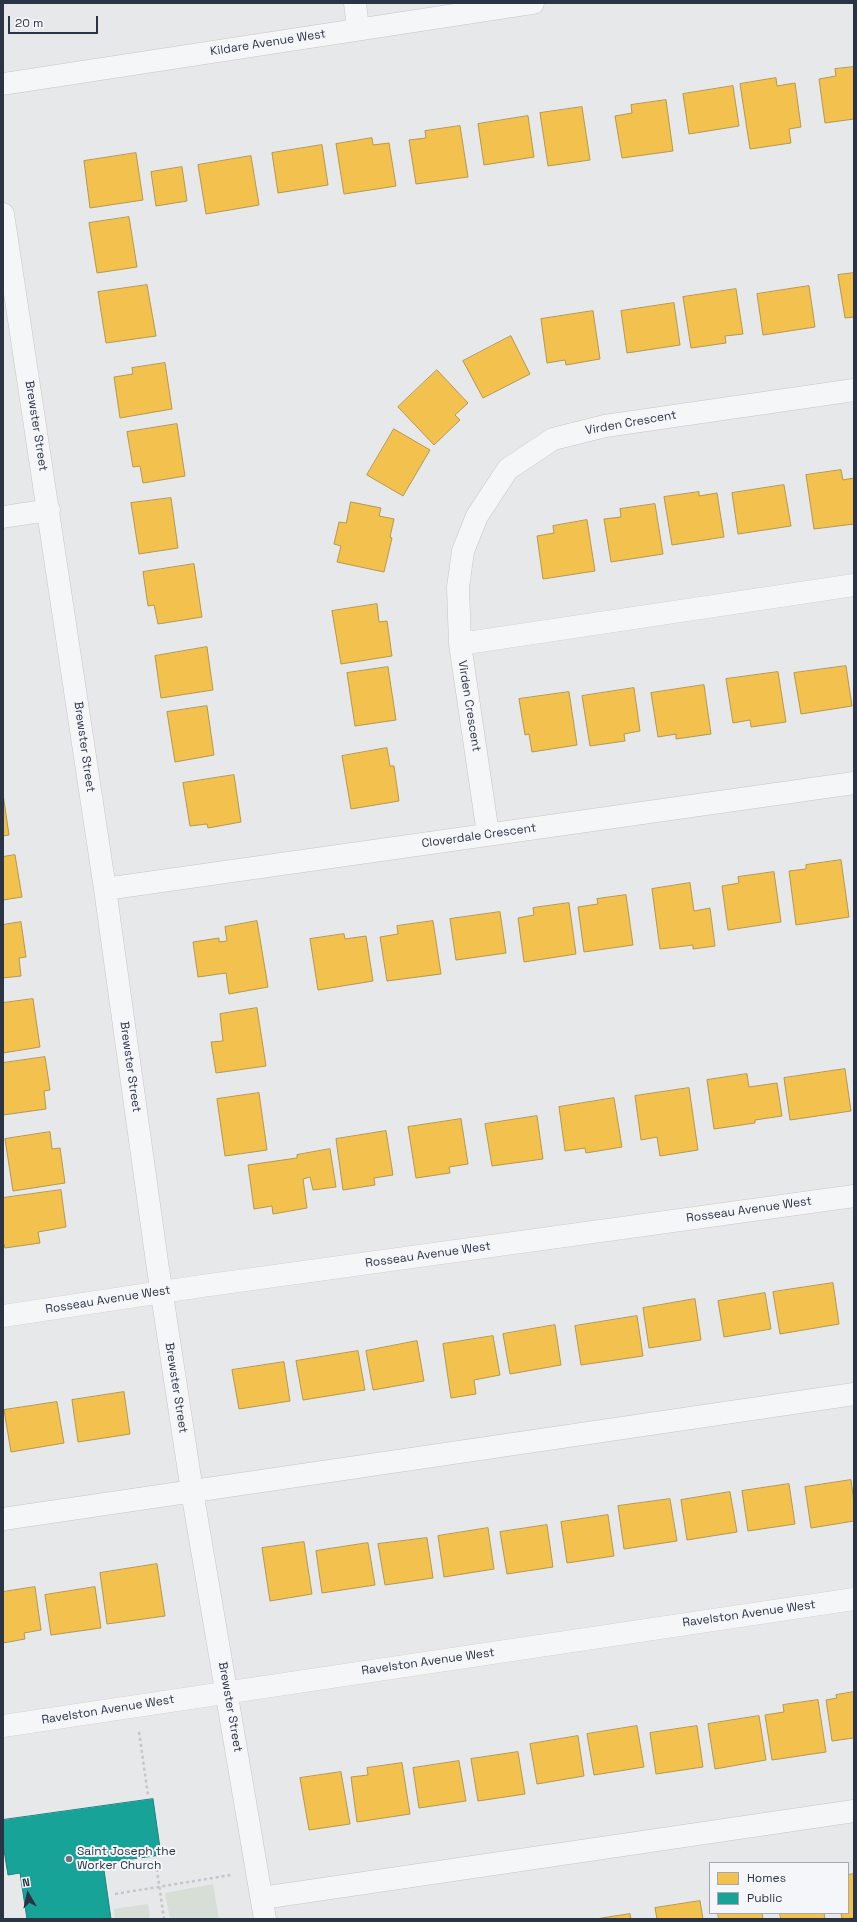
<!DOCTYPE html>
<html>
<head>
<meta charset="utf-8">
<style>
  body { margin:0 }
  #map { position:relative; width:857px; height:1922px; overflow:hidden; background:#e6e8ea; font-family:"Space Grotesk",sans-serif }
  canvas { display:block }
  .frame { position:absolute; inset:0; border:4px solid #2b3445; pointer-events:none }
  .legend { position:absolute; left:709px; top:1862px; width:140px; height:52px; box-sizing:border-box; background:#f4f6f9; border:1px solid #a4a8b1; margin:0; padding:5px 7px; list-style:none; font-size:12px; color:#2b3445 }
  .legend li { display:flex; align-items:center; gap:8px; height:20px }
  .legend b { width:20px; border:1px solid #a4a8b1 }
  .north { position:absolute; left:8px; top:1874px; width:40px; height:40px; -webkit-text-stroke:3px #f4f6f9; paint-order:stroke; rotate:351deg; font-size:11px; font-weight:700; line-height:16px; text-align:center; color:#2b3445 }
  .north::after { content:''; display:block; margin:auto; width:14px; height:18px; background:#2b3445; clip-path:polygon(50% 0,100% 100%,50% 72%,0 100%) }
  .scale { position:absolute; left:8px; top:16px; width:90px; height:18px; box-sizing:border-box; border:2px solid #2b3445; border-top:0; padding-left:5px; font-size:12px; line-height:14px; white-space:nowrap; color:#2b3445; -webkit-text-stroke:3px #f4f6f9; paint-order:stroke }
</style>
</head>
<body>
<div id="map">
<canvas width="857" height="1922"></canvas>
<div class="frame"></div>
<ul class="legend">
<li><b style="height:11px;background:#f2c14e"></b>Homes</li>
<li><b style="height:11px;background:#17a398"></b>Public</li>
</ul>
<div class="north">N</div>
<div class="scale">20 m</div>
</div>
<script>
const g = document.querySelector('canvas').getContext('2d');
g.lineJoin = 'round';
function fillPath(path, color) {
  g.fillStyle = color;
  g.fill(path, 'evenodd');
}
function trace(path, color, width, dash) {
  g.strokeStyle = color;
  g.lineWidth = width;
  g.lineCap = dash ? 'butt' : 'round';
  g.setLineDash(dash || []);
  g.stroke(path);
}
function label(font, color, halo, rows, align = 'center') {
  g.font = font + ' "Space Grotesk",sans-serif';
  g.lineWidth = 4;
  g.setLineDash([]);
  g.textBaseline = 'middle';
  g.strokeStyle = halo;
  g.fillStyle = color;
  for (const [text, x, y, turn = 0] of rows) {
    g.save();
    g.translate(x, y);
    g.rotate((+turn || 0) * Math.PI / 180);
    g.textAlign = isNaN(turn) ? turn : align;
    if (halo) g.strokeText(text, 0, 0);
    g.fillText(text, 0, 0);
    g.restore();
  }
}
fillPath(new Path2D(`
  M 213,1884 L 219,1919 L 170,1919 L 165,1893 Z
  M 148,1904 L 150,1919 L 115,1919 L 114,1909 Z`), '#d6ded6');
const homes = new Path2D(`
  M 854,67 L 854,119 L 825,123 L 819,79 L 836,76 L 835,69 Z
  M 776,78 L 777,86 L 795,83 L 801,127 L 789,129 L 791,143 L 750,149 L 740,84 Z
  M 733,86 L 739,126 L 689,134 L 683,94 Z
  M 666,100 L 673,151 L 622,158 L 615,116 L 632,113 L 631,105 Z
  M 582,107 L 590,160 L 548,166 L 540,113 Z
  M 528,116 L 534,157 L 484,165 L 478,124 Z
  M 460,126 L 468,177 L 416,184 L 409,140 L 426,138 L 425,131 Z
  M 372,138 L 373,145 L 389,143 L 396,186 L 344,194 L 336,144 Z
  M 322,145 L 328,185 L 278,193 L 272,153 Z
  M 136,153 L 143,200 L 90,208 L 84,161 Z
  M 251,156 L 259,205 L 206,214 L 198,165 Z
  M 182,167 L 187,201 L 156,206 L 151,172 Z
  M 129,217 L 137,267 L 97,273 L 89,223 Z
  M 854,273 L 854,317 L 845,318 L 838,275 Z
  M 147,285 L 156,336 L 106,343 L 98,292 Z
  M 809,286 L 815,327 L 763,335 L 757,294 Z
  M 736,289 L 743,334 L 725,336 L 726,343 L 691,348 L 683,297 Z
  M 674,303 L 680,345 L 627,353 L 621,311 Z
  M 593,311 L 600,359 L 566,365 L 565,360 L 547,363 L 541,319 Z
  M 511,336 L 530,374 L 483,398 L 463,361 Z
  M 165,363 L 172,409 L 120,418 L 114,377 L 133,374 L 132,368 Z
  M 437,370 L 468,403 L 455,415 L 460,420 L 434,445 L 398,407 Z
  M 177,424 L 185,476 L 143,483 L 140,466 L 133,467 L 127,432 Z
  M 394,429 L 430,450 L 403,496 L 367,475 Z
  M 841,470 L 843,480 L 854,478 L 854,524 L 814,529 L 806,475 Z
  M 784,485 L 791,526 L 738,534 L 732,493 Z
  M 699,492 L 699,496 L 717,493 L 724,537 L 672,545 L 664,497 Z
  M 171,498 L 178,548 L 139,554 L 131,503 Z
  M 351,502 L 381,508 L 379,516 L 394,519 L 390,537 L 392,538 L 384,572 L 337,562 L 341,546 L 334,544 L 339,522 L 346,523 Z
  M 655,504 L 663,554 L 611,562 L 604,519 L 621,517 L 620,509 Z
  M 587,520 L 595,571 L 543,579 L 537,536 L 554,533 L 553,526 Z
  M 194,564 L 202,617 L 158,624 L 154,605 L 148,606 L 143,572 Z
  M 377,604 L 379,622 L 387,621 L 392,656 L 341,664 L 332,611 Z
  M 207,647 L 213,690 L 161,698 L 155,656 Z
  M 846,666 L 852,706 L 801,714 L 794,673 Z
  M 388,667 L 396,720 L 355,726 L 347,673 Z
  M 778,672 L 786,722 L 751,727 L 750,720 L 733,723 L 726,679 Z
  M 704,685 L 711,734 L 676,739 L 676,734 L 658,737 L 651,693 Z
  M 634,688 L 640,731 L 624,734 L 625,741 L 590,746 L 582,696 Z
  M 569,692 L 577,745 L 532,752 L 529,734 L 525,735 L 519,699 Z
  M 207,706 L 214,755 L 175,762 L 167,712 Z
  M 387,748 L 390,766 L 394,766 L 399,801 L 351,809 L 342,756 Z
  M 234,775 L 241,822 L 208,828 L 207,824 L 190,826 L 183,783 Z
  M 3,794 L 9,835 L 3,836 Z
  M 15,855 L 22,897 L 3,900 L 3,857 Z
  M 841,860 L 849,917 L 796,925 L 789,871 L 806,869 L 806,865 Z
  M 774,872 L 781,922 L 728,930 L 722,886 L 739,883 L 738,877 Z
  M 690,883 L 694,911 L 710,908 L 715,946 L 693,949 L 693,945 L 660,949 L 652,889 Z
  M 626,895 L 633,945 L 584,952 L 578,907 L 598,904 L 597,899 Z
  M 569,903 L 576,954 L 524,962 L 518,918 L 534,915 L 533,908 Z
  M 500,912 L 506,953 L 456,960 L 450,919 Z
  M 257,921 L 268,987 L 229,994 L 226,973 L 198,977 L 193,942 L 219,938 L 219,942 L 227,941 L 225,927 Z
  M 433,921 L 441,974 L 387,981 L 380,937 L 398,934 L 397,926 Z
  M 21,922 L 26,957 L 19,958 L 21,976 L 3,978 L 3,925 Z
  M 344,934 L 345,939 L 366,936 L 373,981 L 318,990 L 310,939 Z
  M 33,999 L 40,1047 L 3,1053 L 3,1003 Z
  M 257,1008 L 266,1066 L 216,1073 L 211,1042 L 223,1041 L 220,1014 Z
  M 45,1057 L 50,1090 L 44,1091 L 46,1109 L 3,1115 L 3,1063 Z
  M 845,1069 L 851,1111 L 790,1120 L 784,1078 Z
  M 747,1074 L 749,1087 L 777,1083 L 782,1116 L 755,1120 L 755,1123 L 714,1129 L 707,1080 Z
  M 689,1088 L 698,1150 L 660,1156 L 657,1137 L 641,1140 L 635,1096 Z
  M 259,1093 L 267,1150 L 225,1156 L 217,1099 Z
  M 614,1098 L 622,1147 L 586,1153 L 585,1148 L 565,1151 L 559,1107 Z
  M 537,1116 L 543,1159 L 492,1166 L 485,1124 Z
  M 461,1119 L 468,1164 L 449,1167 L 450,1173 L 416,1178 L 408,1127 Z
  M 386,1131 L 393,1175 L 374,1178 L 375,1185 L 343,1190 L 336,1139 Z
  M 50,1132 L 52,1149 L 60,1148 L 65,1183 L 13,1191 L 5,1139 Z
  M 330,1149 L 336,1187 L 313,1190 L 310,1177 L 303,1179 L 307,1208 L 273,1214 L 272,1206 L 254,1209 L 248,1165 L 297,1158 L 297,1155 Z
  M 61,1190 L 66,1227 L 38,1232 L 40,1243 L 5,1248 L 4,1244 L 3,1244 L 3,1198 Z
  M 833,1283 L 839,1324 L 780,1334 L 773,1292 Z
  M 765,1293 L 771,1329 L 724,1337 L 718,1301 Z
  M 695,1299 L 701,1340 L 649,1348 L 643,1308 Z
  M 637,1316 L 643,1356 L 581,1365 L 575,1326 Z
  M 555,1325 L 561,1365 L 510,1374 L 503,1334 Z
  M 493,1336 L 500,1375 L 474,1380 L 476,1394 L 451,1398 L 443,1344 Z
  M 417,1341 L 424,1381 L 373,1390 L 366,1351 Z
  M 358,1351 L 365,1390 L 303,1400 L 296,1361 Z
  M 284,1362 L 290,1401 L 239,1409 L 232,1370 Z
  M 124,1392 L 130,1434 L 78,1442 L 72,1400 Z
  M 57,1402 L 64,1443 L 11,1452 L 4,1410 Z
  M 851,1480 L 854,1502 L 854,1521 L 811,1528 L 805,1487 Z
  M 789,1484 L 795,1524 L 748,1531 L 742,1491 Z
  M 730,1492 L 737,1532 L 687,1540 L 681,1500 Z
  M 670,1499 L 677,1541 L 624,1549 L 618,1506 Z
  M 608,1515 L 614,1556 L 567,1563 L 561,1522 Z
  M 547,1525 L 553,1567 L 507,1574 L 500,1532 Z
  M 488,1528 L 494,1569 L 444,1577 L 438,1536 Z
  M 427,1538 L 433,1578 L 385,1585 L 378,1544 Z
  M 304,1542 L 312,1594 L 270,1601 L 262,1548 Z
  M 368,1543 L 375,1585 L 322,1593 L 316,1551 Z
  M 157,1564 L 165,1616 L 107,1624 L 100,1573 Z
  M 35,1587 L 41,1630 L 24,1633 L 25,1639 L 3,1643 L 3,1592 Z
  M 95,1587 L 101,1628 L 51,1635 L 45,1595 Z
  M 854,1692 L 854,1738 L 832,1741 L 826,1700 L 837,1698 L 836,1695 Z
  M 818,1700 L 826,1752 L 772,1760 L 765,1715 L 784,1712 L 783,1705 Z
  M 759,1716 L 766,1760 L 715,1769 L 708,1724 Z
  M 637,1726 L 644,1767 L 594,1775 L 587,1734 Z
  M 697,1726 L 703,1767 L 656,1774 L 650,1733 Z
  M 578,1736 L 584,1776 L 537,1784 L 530,1744 Z
  M 518,1752 L 525,1794 L 478,1801 L 471,1759 Z
  M 459,1761 L 466,1801 L 419,1808 L 413,1768 Z
  M 402,1763 L 410,1814 L 357,1822 L 351,1777 L 368,1775 L 367,1768 Z
  M 341,1772 L 350,1824 L 309,1830 L 300,1778 Z
  M 854,1874 L 854,1918 L 842,1919 L 841,1913 L 848,1913 L 848,1875 Z
  M 700,1901 L 703,1919 L 657,1919 L 655,1908 Z
  M 718,1913 L 762,1913 L 763,1919 L 719,1919 Z
  M 780,1913 L 824,1913 L 825,1919 L 781,1919 Z
  M 630,1914 L 631,1919 L 596,1919 Z`);
fillPath(homes, '#f2c14e');
trace(homes, '#b6974b', 1);
const public = new Path2D(`
  M 153,1799 L 161,1855 L 103,1863 L 111,1919 L 27,1919 L 20,1873 L 8,1875 L 3,1844 L 3,1820 Z`);
fillPath(public, '#17a398');
trace(public, '#1d827f', 1);
const minor = new Path2D(`
  M 355,3 L 358,29
  M 3,84 L 533,3
  M 3,214 L 105,889 L 157,1262 L 192,1491 L 265,1919
  M 3,517 L 49,510
  M 460,644 L 854,585
  M 488,834 L 460,644 L 458,587 L 463,551 L 477,516 L 508,469 L 553,439 L 605,426 L 854,390
  M 105,889 L 854,783
  M 3,1316 L 202,1286 L 854,1196
  M 3,1519 L 854,1394
  M 3,1726 L 854,1599
  M 262,1898 L 854,1811`);
trace(minor, '#c4c6c8', 23);
trace(new Path2D(`
  M 139,1732 L 148,1795
  M 156,1863 L 164,1919
  M 115,1894 L 231,1875`), '#c5c6ca', 2.5, [3, 3]);
trace(minor, '#f5f6f7', 22);
for (const [x, y, r, color] of [
  [69,1859,4,"#6c737f"]
]) {
  const dot = new Path2D();
  dot.arc(x, y, r, 0, 2 * Math.PI);
  g.fillStyle = color;
  g.fill(dot);
  trace(dot, '#f4f6f9', 1.5);
}
label('12px', '#2b3445', '#f4f6f9', [
  ["Kildare Avenue West",268,43,-9],
  ["Virden Crescent",631,423,-10],
  ["Brewster Street",36,426,81],
  ["Virden Crescent",469,706,81],
  ["Brewster Street",84,747,82],
  ["Cloverdale Crescent",479,836,-8],
  ["Brewster Street",130,1067,82],
  ["Rosseau Avenue West",749,1210,-8],
  ["Rosseau Avenue West",428,1255,-8],
  ["Rosseau Avenue West",108,1300,-9],
  ["Brewster Street",176,1388,81],
  ["Ravelston Avenue West",749,1614,-8],
  ["Ravelston Avenue West",428,1662,-8],
  ["Brewster Street",230,1707,80],
  ["Ravelston Avenue West",108,1710,-9]
]);
label('12px', '#2b3445', '#f4f6f9', [
  ["Saint Joseph the",77,1852],
  ["Worker Church",77,1866]
], 'left');
</script>
</body>
</html>
